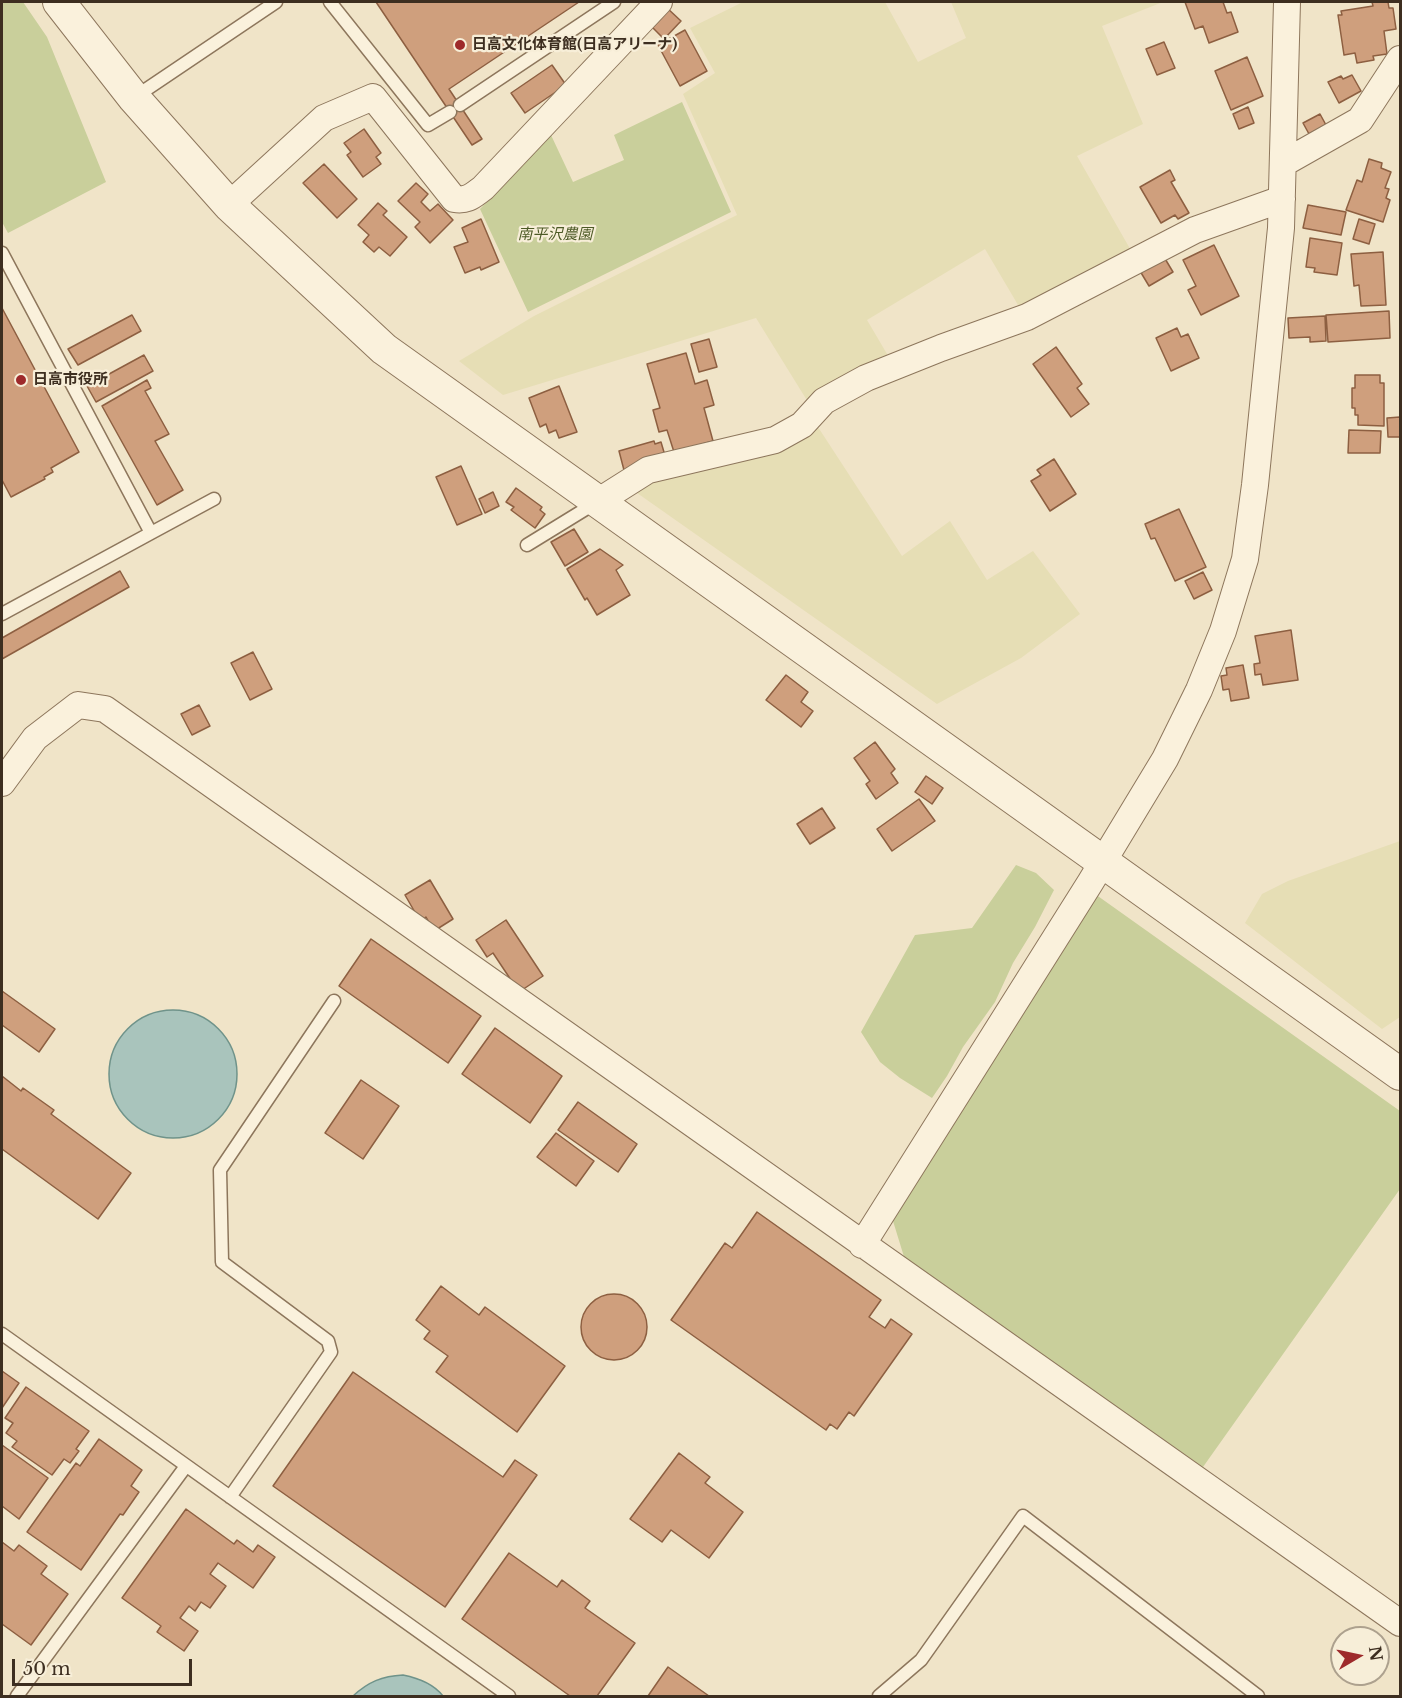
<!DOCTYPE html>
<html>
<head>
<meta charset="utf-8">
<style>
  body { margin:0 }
  #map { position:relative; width:1402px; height:1698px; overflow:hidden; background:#f0e4c8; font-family:"Libre Baskerville",serif }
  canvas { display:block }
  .frame { position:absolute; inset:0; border:3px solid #3d2e20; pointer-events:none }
  .north { position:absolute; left:1330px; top:1626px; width:60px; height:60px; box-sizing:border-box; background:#f7eed8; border:2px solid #ada18e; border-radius:50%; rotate:81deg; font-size:16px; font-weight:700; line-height:24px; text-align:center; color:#3d2e20 }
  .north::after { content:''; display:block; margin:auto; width:21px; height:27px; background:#9e2a2b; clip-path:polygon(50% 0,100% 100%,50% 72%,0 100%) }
  .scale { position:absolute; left:12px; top:1659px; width:180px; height:27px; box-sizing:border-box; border:3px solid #3d2e20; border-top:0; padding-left:8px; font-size:18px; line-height:21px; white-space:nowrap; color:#3d2e20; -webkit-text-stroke:4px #f7eed8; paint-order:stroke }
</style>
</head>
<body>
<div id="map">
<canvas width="1402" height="1698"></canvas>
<div class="frame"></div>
<div class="north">N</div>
<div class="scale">50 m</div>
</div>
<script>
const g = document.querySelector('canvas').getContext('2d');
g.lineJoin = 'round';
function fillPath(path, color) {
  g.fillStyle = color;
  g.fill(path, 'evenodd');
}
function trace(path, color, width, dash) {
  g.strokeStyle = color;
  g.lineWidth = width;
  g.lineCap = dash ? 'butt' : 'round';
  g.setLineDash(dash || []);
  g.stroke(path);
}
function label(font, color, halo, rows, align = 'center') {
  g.font = font + ' "Libre Baskerville","Noto Sans JP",serif';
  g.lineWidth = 4.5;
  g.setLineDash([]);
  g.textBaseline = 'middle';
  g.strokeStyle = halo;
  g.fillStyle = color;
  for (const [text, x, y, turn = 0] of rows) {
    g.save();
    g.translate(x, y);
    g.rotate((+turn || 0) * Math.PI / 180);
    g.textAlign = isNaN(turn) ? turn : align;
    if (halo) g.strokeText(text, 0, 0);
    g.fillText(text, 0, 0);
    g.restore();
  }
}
fillPath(new Path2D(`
  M 743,2 L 885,2 L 918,62 L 966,38 L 951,2 L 1163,2 L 1102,26 L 1143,124 L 1077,156 L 1133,254 L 1021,310 L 985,249 L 867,320 L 890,359 L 808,402 L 756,318 L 503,395 L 459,361 L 534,316 L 737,215 L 683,94 L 715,73 L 690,28 Z
  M 816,424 L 902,556 L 950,521 L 987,580 L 1033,551 L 1080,614 L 1021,658 L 937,704 L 630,488 Z
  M 1400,841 L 1400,1017 L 1382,1029 L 1245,923 L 1262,894 L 1288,881 Z`), '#e6deb5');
fillPath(new Path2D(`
  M 2,2 L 23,2 L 47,37 L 106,182 L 8,233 L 2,222 Z
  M 682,102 L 731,212 L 528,312 L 480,209 L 551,135 L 573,182 L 624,160 L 614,135 Z
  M 1016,865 L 1036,873 L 1054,890 L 1035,927 L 1013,963 L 995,1002 L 963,1047 L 947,1076 L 932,1098 L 900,1078 L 880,1062 L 861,1032 L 915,935 L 972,928 Z
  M 1095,894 L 1400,1111 L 1400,1189 L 1203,1467 L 905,1260 L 893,1221 Z`), '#c9cf9b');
const water = new Path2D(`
  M109 1074a64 64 0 1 1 128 0a64 64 0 1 1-128 0Z
  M 403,1675 C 418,1678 433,1683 443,1696 L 353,1696 C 368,1682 382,1676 403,1675 Z`);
fillPath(water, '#a9c4bc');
trace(water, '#6f938a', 1.5);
const building = new Path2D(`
  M 376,2 L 579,2 L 449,89 L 482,139 L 472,145 Z
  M 1185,2 L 1223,2 L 1227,13 L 1231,12 L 1238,32 L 1209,43 L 1203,26 L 1195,29 Z
  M 1372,2 L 1388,2 L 1389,8 L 1393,8 L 1396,29 L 1384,31 L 1387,54 L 1373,56 L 1374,60 L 1357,63 L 1355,53 L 1344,55 L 1338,15 L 1342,15 L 1341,11 L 1373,6 Z
  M 666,7 L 681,21 L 664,39 L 650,25 Z
  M 685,30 L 707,71 L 680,86 L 658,45 Z
  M 1164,42 L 1175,68 L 1157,75 L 1146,49 Z
  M 1247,57 L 1263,96 L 1231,110 L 1215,71 Z
  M 552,65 L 566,85 L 525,113 L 511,93 Z
  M 1352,75 L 1361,91 L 1339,103 L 1328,82 L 1341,76 L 1343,79 Z
  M 1248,107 L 1254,123 L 1239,129 L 1233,114 Z
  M 1320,114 L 1326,125 L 1309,134 L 1303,123 Z
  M 364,129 L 381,153 L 376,157 L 381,164 L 363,177 L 347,155 L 351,152 L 344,143 Z
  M 1369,159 L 1382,163 L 1381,168 L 1391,172 L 1385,188 L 1389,189 L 1386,198 L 1390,200 L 1383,222 L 1346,210 L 1357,180 L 1362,182 Z
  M 324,164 L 357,199 L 337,218 L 303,183 Z
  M 1170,170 L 1175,180 L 1171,182 L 1189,213 L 1178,219 L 1175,215 L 1161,223 L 1140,187 Z
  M 416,183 L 428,194 L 421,202 L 430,211 L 438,204 L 453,220 L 430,243 L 415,227 L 420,222 L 398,201 Z
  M 378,203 L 387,211 L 383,215 L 407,237 L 390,256 L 379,247 L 374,252 L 363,242 L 369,235 L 358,225 Z
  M 1308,205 L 1346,212 L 1341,235 L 1303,228 Z
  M 481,219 L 499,262 L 481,270 L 480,267 L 465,273 L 454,247 L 468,242 L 462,228 Z
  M 1359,219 L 1375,224 L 1369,244 L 1353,239 Z
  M 1310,238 L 1342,243 L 1337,275 L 1314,272 L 1315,268 L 1306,267 Z
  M 1214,245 L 1239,296 L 1201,315 L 1188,290 L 1196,286 L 1183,260 Z
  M 1383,252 L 1386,305 L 1361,306 L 1359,285 L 1354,286 L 1351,254 Z
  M 1164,257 L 1173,272 L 1149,286 L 1140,271 Z
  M 2,308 L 79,452 L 51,468 L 53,472 L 44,477 L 45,479 L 11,497 L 2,480 Z
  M 1389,311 L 1390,338 L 1328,342 L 1326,315 Z
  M 132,315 L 141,331 L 78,365 L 68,349 Z
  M 1325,316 L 1326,341 L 1310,342 L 1310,337 L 1289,338 L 1288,318 Z
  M 1177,328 L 1181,337 L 1188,334 L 1199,358 L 1171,371 L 1156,338 Z
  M 709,339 L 717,367 L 699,372 L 691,344 Z
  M 1056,347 L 1082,384 L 1077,388 L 1089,404 L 1071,417 L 1033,364 Z
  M 686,353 L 695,384 L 707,380 L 714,405 L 704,408 L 713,441 L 674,452 L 667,430 L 659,432 L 653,410 L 660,408 L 647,364 Z
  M 144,355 L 153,371 L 96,402 L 87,386 Z
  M 1355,375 L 1380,375 L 1380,383 L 1384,383 L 1384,426 L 1358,425 L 1358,415 L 1355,415 L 1355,408 L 1352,408 L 1352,388 L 1355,388 Z
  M 147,380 L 151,388 L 145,391 L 169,434 L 155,441 L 183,490 L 157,505 L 102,406 Z
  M 559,386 L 577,432 L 559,438 L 556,430 L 549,433 L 546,424 L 540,427 L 529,398 Z
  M 1400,417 L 1400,437 L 1388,437 L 1387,418 Z
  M 1349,430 L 1381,431 L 1380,453 L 1348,453 Z
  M 654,441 L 655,444 L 661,442 L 666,459 L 625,474 L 619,451 Z
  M 1054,459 L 1076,494 L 1050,511 L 1031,481 L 1041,475 L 1037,470 Z
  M 461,466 L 482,514 L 457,525 L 436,477 Z
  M 516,488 L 542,507 L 540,510 L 545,514 L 535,528 L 511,510 L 514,507 L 506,502 Z
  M 493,492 L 499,506 L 485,513 L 479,499 Z
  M 1179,509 L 1206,567 L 1175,581 L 1155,538 L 1151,539 L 1145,524 Z
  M 574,529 L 588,552 L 565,566 L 551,542 Z
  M 600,549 L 623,565 L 616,570 L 630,595 L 597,615 L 587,598 L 585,600 L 567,569 Z
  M 120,571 L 129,587 L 2,659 L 2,638 Z
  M 1203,572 L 1212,590 L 1194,599 L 1185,581 Z
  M 1291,630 L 1298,680 L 1263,685 L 1261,674 L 1255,675 L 1254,664 L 1260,663 L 1255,636 Z
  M 253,652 L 272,689 L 250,700 L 231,663 Z
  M 1243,665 L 1249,698 L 1231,701 L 1229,689 L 1223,690 L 1221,676 L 1227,675 L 1226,668 Z
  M 786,675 L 808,692 L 801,702 L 813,711 L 801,727 L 766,700 Z
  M 199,705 L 210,726 L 192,735 L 181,714 Z
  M 875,742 L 895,769 L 891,773 L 898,783 L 876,799 L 866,784 L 870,781 L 854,758 Z
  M 926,776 L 943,788 L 932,804 L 915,792 Z
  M 919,799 L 935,821 L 892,851 L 877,829 Z
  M 822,808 L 835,828 L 810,844 L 797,824 Z
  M 430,880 L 453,919 L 434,931 L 426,917 L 420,921 L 405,895 Z
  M 506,920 L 543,976 L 519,992 L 493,953 L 487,957 L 476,940 Z
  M 371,939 L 481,1016 L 448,1063 L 339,986 Z
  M 2,991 L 55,1029 L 39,1052 L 2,1025 Z
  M 495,1028 L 562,1076 L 530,1123 L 462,1074 Z
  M 2,1076 L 21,1091 L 23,1088 L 54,1110 L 51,1114 L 131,1173 L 98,1219 L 2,1149 Z
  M 361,1080 L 399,1106 L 363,1159 L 325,1133 Z
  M 578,1102 L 637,1144 L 618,1172 L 558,1130 Z
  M 556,1133 L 594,1161 L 576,1186 L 537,1157 Z
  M 757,1212 L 881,1300 L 869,1317 L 885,1328 L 891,1319 L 912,1334 L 854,1416 L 849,1412 L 837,1429 L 830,1424 L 826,1430 L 671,1320 L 725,1243 L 732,1248 Z
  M 441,1286 L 479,1315 L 485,1307 L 565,1366 L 517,1432 L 436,1372 L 448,1356 L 424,1339 L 430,1331 L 416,1320 Z
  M581 1327a33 33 0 1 1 66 0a33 33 0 1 1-66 0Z
  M 2,1371 L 19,1383 L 2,1408 Z
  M 353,1372 L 503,1477 L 515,1460 L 537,1475 L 445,1607 L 273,1486 Z
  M 26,1387 L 89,1431 L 76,1449 L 79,1451 L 70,1463 L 64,1459 L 52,1475 L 12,1447 L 17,1441 L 6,1433 L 13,1423 L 5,1418 Z
  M 99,1439 L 142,1470 L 131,1486 L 139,1492 L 123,1515 L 120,1514 L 81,1570 L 27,1532 L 76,1463 L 80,1466 Z
  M 2,1445 L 48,1478 L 19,1519 L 2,1506 Z
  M 679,1453 L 710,1477 L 705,1483 L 743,1512 L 709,1558 L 671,1530 L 662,1542 L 630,1519 Z
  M 186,1509 L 234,1544 L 237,1540 L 253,1552 L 258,1545 L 275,1557 L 253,1588 L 218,1563 L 210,1574 L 226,1586 L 210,1608 L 201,1602 L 195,1611 L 189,1606 L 180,1618 L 198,1631 L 184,1651 L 157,1632 L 161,1626 L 122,1598 Z
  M 2,1542 L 14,1551 L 19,1545 L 47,1566 L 41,1574 L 68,1594 L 31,1645 L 2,1624 Z
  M 509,1553 L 557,1587 L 562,1580 L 590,1601 L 585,1608 L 635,1643 L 597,1696 L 570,1696 L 462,1619 Z
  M 668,1667 L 709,1696 L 648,1696 Z`);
fillPath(building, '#cf9f7d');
trace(building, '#8d5f41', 1.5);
const service = new Path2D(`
  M 330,2 L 428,125 L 450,112
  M 135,97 L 276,2
  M 460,105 L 614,2
  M 2,253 L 151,533 L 2,614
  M 151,533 L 214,499
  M 527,545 L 597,502
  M 2,1334 L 509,1696
  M 230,1497 L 331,1352 L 328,1341 L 222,1262 L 220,1170 L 334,1001
  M 17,1696 L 186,1466
  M 879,1696 L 921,1660 L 1023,1516 L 1258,1696`);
const minor = new Path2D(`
  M 1284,163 L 1360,120 L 1400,59
  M 229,205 L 324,118 L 373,97 L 454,199 C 468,201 472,196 483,188 L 659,2
  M 599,501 L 648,470 L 775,440 L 802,425 L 824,401 L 866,378 L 941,348 L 1027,317 L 1195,230 L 1282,199
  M 2,783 L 35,738 L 78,705 L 105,709 L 1400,1623
  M 862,1245 L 1090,883 L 1165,759 L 1199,690 L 1223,631 L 1245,559 L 1255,485 L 1281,228 L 1287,2`);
const tertiary = new Path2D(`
  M 59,2 L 134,98 L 229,205 L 384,349 L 1400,1074`);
trace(service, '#8d765c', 15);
trace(minor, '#8d765c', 28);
trace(tertiary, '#8d765c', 34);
trace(service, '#faf1dc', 12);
trace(minor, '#faf1dc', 26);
trace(tertiary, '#faf1dc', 32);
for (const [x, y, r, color] of [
  [460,45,6,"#9e2a2b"],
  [21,380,6,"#9e2a2b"]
]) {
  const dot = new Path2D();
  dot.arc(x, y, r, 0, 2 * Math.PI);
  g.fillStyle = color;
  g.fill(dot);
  trace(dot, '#f7eed8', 2);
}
label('bold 15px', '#3d2e20', '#f7eed8', [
  ["日高文化体育館(日高アリーナ)",472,45],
  ["日高市役所",33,380]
], 'left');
label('italic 15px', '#4d5a26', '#f7eed8', [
  ["南平沢農園",555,235]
]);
</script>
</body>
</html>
